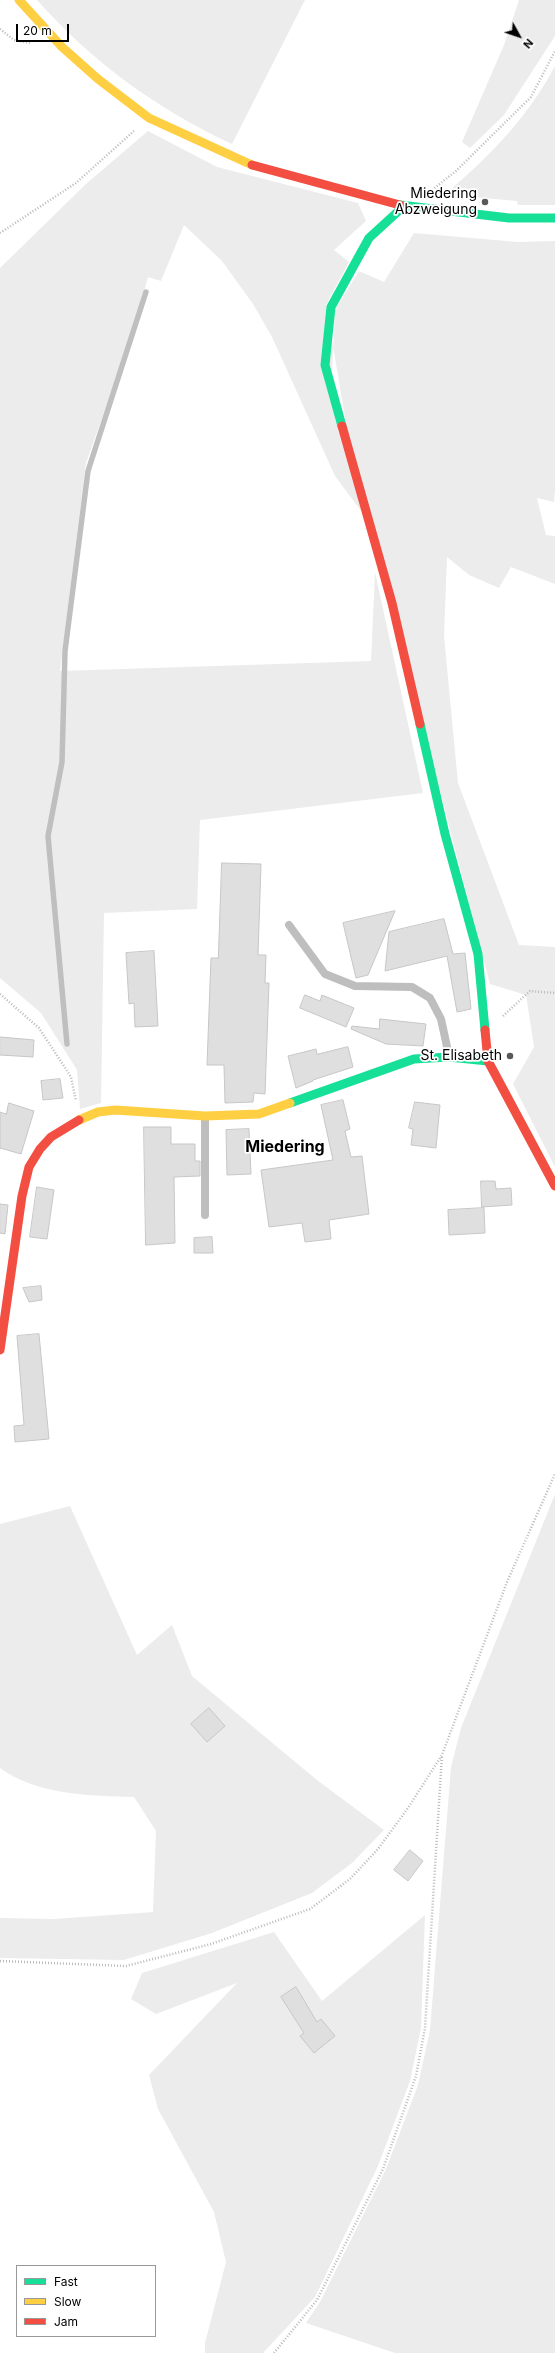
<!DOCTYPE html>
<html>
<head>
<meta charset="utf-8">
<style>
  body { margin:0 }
  #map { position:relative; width:555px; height:2353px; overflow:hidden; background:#fff; font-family:Inter,sans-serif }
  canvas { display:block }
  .legend { position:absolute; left:16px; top:2265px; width:140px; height:72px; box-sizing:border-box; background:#fff; border:1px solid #999; margin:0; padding:5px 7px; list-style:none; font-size:12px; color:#000 }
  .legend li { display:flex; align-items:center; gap:8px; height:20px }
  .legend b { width:20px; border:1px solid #999 }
  .north { position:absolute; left:499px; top:16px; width:40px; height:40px; -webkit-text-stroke:3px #fff; paint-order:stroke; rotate:130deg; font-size:11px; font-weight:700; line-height:16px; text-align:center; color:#000 }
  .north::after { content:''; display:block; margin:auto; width:14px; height:18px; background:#000; clip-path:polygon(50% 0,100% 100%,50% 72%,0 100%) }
  .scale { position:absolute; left:16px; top:24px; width:53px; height:18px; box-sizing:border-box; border:2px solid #000; border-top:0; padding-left:5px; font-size:12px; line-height:14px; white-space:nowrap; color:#000; -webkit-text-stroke:3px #fff; paint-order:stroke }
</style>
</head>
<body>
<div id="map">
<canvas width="555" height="2353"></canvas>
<ul class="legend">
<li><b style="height:5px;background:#16e098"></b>Fast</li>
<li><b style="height:5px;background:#ffcf43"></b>Slow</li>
<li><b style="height:5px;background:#f24e42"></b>Jam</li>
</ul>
<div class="north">N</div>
<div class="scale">20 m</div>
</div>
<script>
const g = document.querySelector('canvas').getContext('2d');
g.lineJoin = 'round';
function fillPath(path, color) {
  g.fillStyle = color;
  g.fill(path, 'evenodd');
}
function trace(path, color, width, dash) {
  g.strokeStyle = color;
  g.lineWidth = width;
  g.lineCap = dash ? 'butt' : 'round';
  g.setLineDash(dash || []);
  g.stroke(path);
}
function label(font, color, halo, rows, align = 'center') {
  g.font = font + ' Inter,sans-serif';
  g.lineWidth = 3.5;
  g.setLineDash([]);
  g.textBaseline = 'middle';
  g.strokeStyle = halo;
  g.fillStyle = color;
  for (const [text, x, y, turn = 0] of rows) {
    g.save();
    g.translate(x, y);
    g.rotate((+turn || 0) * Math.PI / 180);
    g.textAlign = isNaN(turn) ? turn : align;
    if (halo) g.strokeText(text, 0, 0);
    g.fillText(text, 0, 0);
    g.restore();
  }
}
fillPath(new Path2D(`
  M 37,0 L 305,0 L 232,144 C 158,110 91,61 37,0 Z
  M 519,0 L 555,0 L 555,36 L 504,115 L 470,148 L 462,142 L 504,45 Z
  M 555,66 L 555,205 L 518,205 L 517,201 L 451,195 L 451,189 C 493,153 529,115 555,66 Z
  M 148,131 L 217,167 L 358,203 L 366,221 L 334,250 L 349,262 L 326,305 L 361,511 L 335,476 L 272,337 L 253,304 L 222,261 L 184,225 L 161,281 L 148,277 L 134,328 L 86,463 L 60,671 L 371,661 L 375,572 L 423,793 L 200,820 L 197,909 L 104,913 L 101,1103 L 80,1109 L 77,1070 L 41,1013 L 0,978 L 0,268 L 87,183 Z
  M 414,233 L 518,242 L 555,241 L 555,490 L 554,502 L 537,498 L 546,535 L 555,536 L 555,584 L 511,567 L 499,588 L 469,575 L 447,557 L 444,636 L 458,783 L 519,945 L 555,947 L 555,1167 L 513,1084 L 534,1047 L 526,995 L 490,984 L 332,372 L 335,310 L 359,271 L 384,282 Z
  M 555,1494 L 555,2353 L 395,2353 L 306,2323 L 320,2302 L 386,2169 L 418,2085 L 430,2030 L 451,1767 L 461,1728 Z
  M 70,1506 L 137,1655 L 172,1625 L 192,1676 L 317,1780 L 384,1830 L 352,1863 L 312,1893 L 212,1933 L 124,1960 L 0,1958 L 0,1918 L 54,1919 L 153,1912 L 156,1831 L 134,1797 C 92,1796 36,1795 0,1768 L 0,1524 Z
  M 425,1915 L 421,2028 L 410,2081 L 378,2166 L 315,2297 L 263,2353 L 205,2353 L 205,2343 L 226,2262 L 214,2212 L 158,2109 L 149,2075 L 237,1983 L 156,2014 L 131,1999 L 142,1973 L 274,1932 L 322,2001 Z`), '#ececec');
trace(new Path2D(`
  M 67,1044 L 48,836 L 62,762 L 65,651 L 88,471 L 146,292`), '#bfbfbf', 5.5);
const building = new Path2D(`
  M 222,863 L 261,864 L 258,955 L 266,955 L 265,983 L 269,983 L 265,1094 L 254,1093 L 253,1102 L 225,1103 L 224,1065 L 207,1065 L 211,958 L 218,958 Z
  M 395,911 L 368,975 L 356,978 L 343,923 Z
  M 444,919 L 453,954 L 465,953 L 471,1009 L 457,1012 L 447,956 L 385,971 L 389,932 Z
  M 154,951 L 158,1026 L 135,1027 L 134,1003 L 129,1004 L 126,953 Z
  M 305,995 L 320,1001 L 322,995 L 354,1008 L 346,1027 L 300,1008 Z
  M 380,1019 L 426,1024 L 423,1046 L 386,1044 L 351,1029 L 352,1026 L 379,1029 Z
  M 0,1037 L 34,1040 L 33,1057 L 0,1055 Z
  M 348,1047 L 353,1067 L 313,1080 L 313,1081 L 296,1088 L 288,1056 L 316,1049 L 317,1054 Z
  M 60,1079 L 63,1098 L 43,1100 L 41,1081 Z
  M 343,1100 L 350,1129 L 345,1131 L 351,1157 L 362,1156 L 369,1214 L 329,1220 L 331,1239 L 305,1242 L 302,1223 L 269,1227 L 261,1170 L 333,1160 L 321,1105 Z
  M 415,1102 L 440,1105 L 436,1148 L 411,1145 L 413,1129 L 409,1128 Z
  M 9,1103 L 34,1111 L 21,1154 L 0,1148 L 0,1112 L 6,1114 Z
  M 144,1127 L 171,1127 L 171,1144 L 195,1144 L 195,1161 L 200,1161 L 200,1176 L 174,1177 L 175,1243 L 146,1245 Z
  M 249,1129 L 251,1174 L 227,1175 L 226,1130 Z
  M 481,1181 L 495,1181 L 496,1189 L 511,1188 L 512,1205 L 482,1207 Z
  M 37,1187 L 54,1190 L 47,1239 L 30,1237 Z
  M 0,1204 L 8,1205 L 5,1234 L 0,1233 Z
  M 484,1208 L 485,1233 L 449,1235 L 448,1210 Z
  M 212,1237 L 213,1253 L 194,1253 L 194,1238 Z
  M 41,1286 L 42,1300 L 29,1302 L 23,1288 Z
  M 39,1334 L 49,1439 L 15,1442 L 14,1426 L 24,1425 L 17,1336 Z
  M 209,1708 L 225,1726 L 207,1742 L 191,1724 Z
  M 410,1850 L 423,1861 L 408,1881 L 394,1870 Z
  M 296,1987 L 317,2022 L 321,2019 L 335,2036 L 314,2053 L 300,2036 L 304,2033 L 281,1997 Z`);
fillPath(building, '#dfdfdf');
trace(building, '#c7c7c7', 1);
trace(new Path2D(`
  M 0,29 L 14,40 L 32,43
  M 432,190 L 456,171 L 531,97 L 555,51
  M 0,233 L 76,183 L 134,131
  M 0,994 L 39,1028 L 71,1077 L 76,1101
  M 503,1016 L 530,991 L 555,993
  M 0,1961 L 126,1966 L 211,1944 L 310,1909 L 350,1879 L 378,1849 L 408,1808 L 442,1755 L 507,1582 L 555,1474
  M 274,2353 L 317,2300 L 383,2169 L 416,2076 L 425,2028 L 442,1755`), '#b9b9b9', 2.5, [1, 2]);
trace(new Path2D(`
  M 289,925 L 325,974 L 355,986 L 412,987 L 430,998 L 441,1019 L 449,1056
  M 205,1117 L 205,1215`), '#bebebe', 8);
trace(new Path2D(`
  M 400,205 L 509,218 L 555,218
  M 342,426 L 325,365 L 331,307 L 369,238 L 404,206
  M 420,724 L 445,834 L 478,954 L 485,1030
  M 290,1103 L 414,1059 L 449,1057 L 488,1061`), '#16e098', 9);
trace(new Path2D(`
  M 19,0 L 62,47 L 98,79 L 149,118 L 252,165
  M 79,1120 L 98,1112 L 115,1110 L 205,1116 L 259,1114 L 290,1103`), '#ffcf43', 9);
trace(new Path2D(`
  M 252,165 L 400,205
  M 342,426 L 392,603 L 420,724
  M 485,1030 L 488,1061 L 555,1186
  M 0,1350 L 22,1196 L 29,1167 L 40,1149 L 51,1137 L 79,1120`), '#f24e42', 9);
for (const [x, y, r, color] of [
  [485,202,4,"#595959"],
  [510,1056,4,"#595959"]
]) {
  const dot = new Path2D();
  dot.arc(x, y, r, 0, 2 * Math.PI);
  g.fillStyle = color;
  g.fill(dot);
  trace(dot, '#fff', 1.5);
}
label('14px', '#000', '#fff', [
  ["Miedering",477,194],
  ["Abzweigung",477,210],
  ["St. Elisabeth",502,1056]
], 'right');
label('bold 16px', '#000', '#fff', [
  ["Miedering",285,1147]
]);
</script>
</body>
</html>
